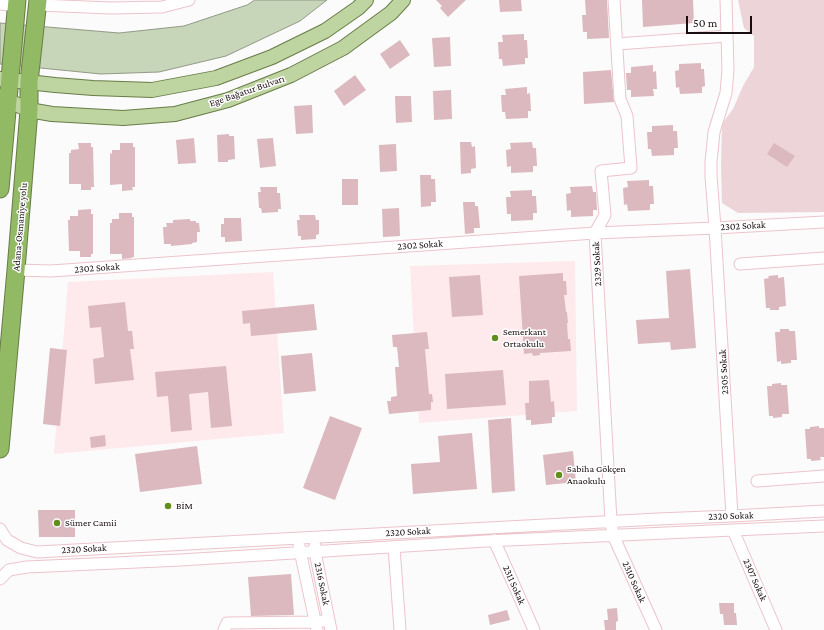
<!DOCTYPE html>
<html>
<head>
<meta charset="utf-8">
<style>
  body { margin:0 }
  #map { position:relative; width:824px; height:630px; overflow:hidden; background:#fbfbfb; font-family:"Crimson Pro",serif }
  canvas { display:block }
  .scale { position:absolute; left:686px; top:16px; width:66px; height:18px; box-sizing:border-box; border:2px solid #190c0e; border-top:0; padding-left:5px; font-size:12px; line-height:14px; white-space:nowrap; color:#190c0e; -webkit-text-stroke:3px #fff; paint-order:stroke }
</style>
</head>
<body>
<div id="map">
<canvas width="824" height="630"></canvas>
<div class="scale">50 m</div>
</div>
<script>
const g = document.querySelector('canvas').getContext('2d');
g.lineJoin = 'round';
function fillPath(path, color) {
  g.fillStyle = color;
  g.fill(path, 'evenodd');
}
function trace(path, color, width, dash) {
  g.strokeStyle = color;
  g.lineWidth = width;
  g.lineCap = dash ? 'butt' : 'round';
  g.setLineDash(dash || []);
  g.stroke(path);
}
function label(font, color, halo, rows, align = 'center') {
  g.font = font + ' "Crimson Pro",serif';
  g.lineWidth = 3;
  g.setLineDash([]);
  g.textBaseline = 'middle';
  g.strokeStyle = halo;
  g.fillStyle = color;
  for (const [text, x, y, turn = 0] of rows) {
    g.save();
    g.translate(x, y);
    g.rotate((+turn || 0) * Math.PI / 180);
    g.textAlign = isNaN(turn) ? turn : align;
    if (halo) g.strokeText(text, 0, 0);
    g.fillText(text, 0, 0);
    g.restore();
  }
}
fillPath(new Path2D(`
  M 575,261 L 577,411 L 419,423 L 410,266 Z
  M 273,272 L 284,433 L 54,454 L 68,282 Z`), '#feeaed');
fillPath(new Path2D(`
  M 738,0 L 824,0 L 824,212 L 738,213 L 722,203 L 721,167 L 722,124 L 733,109 L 743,86 L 754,67 L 754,36 L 744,28 Z`), '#edd4d8');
const water = new Path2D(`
  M 255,0 L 327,0 L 300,21 L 226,56 L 159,72 L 101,74 L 0,64 L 0,23 L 119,33 L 184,26 L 247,5 Z`);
fillPath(water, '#c7d5b9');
trace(water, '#939986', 1);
fillPath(new Path2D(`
  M 436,0 L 466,0 L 448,17 L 440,8 L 442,6 Z
  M 499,0 L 521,0 L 522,11 L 500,12 Z
  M 585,0 L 607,0 L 609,38 L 587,39 L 587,32 L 583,32 L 582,15 L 586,15 Z
  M 642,0 L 693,0 L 694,23 L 643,27 Z
  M 524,34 L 524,40 L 527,40 L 528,58 L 525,58 L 525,64 L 503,66 L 502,59 L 499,59 L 498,42 L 503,42 L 502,35 Z
  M 450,37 L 451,66 L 434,67 L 432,38 Z
  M 400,40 L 410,55 L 390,69 L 380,54 Z
  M 701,63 L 701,69 L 704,69 L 705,86 L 702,87 L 702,93 L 680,94 L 679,87 L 676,88 L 675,71 L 679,70 L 679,64 Z
  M 653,65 L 653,72 L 656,71 L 657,89 L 653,89 L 654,96 L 631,97 L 631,90 L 627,90 L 626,73 L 631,73 L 631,67 Z
  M 611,70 L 614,102 L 584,104 L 583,72 Z
  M 355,75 L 366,90 L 344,106 L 334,91 Z
  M 527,87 L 527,94 L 530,93 L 531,111 L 528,111 L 528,118 L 506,119 L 505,112 L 502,112 L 501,95 L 506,95 L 505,89 Z
  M 451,90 L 452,119 L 434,120 L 433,91 Z
  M 395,96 L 411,96 L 412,122 L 396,123 Z
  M 312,105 L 313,133 L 296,134 L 294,106 Z
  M 673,125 L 673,131 L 677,131 L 678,148 L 674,148 L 674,155 L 652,156 L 651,149 L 648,149 L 647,132 L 652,132 L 652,126 Z
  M 229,134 L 229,136 L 234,136 L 235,159 L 228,160 L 228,162 L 218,162 L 217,135 Z
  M 194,138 L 196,163 L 178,164 L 176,140 Z
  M 273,138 L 276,166 L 260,168 L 257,139 Z
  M 460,142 L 471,142 L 472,147 L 475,146 L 476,168 L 471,169 L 471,173 L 461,174 Z
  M 532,142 L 533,148 L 536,148 L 537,166 L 533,166 L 533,172 L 511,173 L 511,166 L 507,167 L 506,150 L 511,149 L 510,143 Z
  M 78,143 L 91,143 L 91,147 L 93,147 L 94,187 L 91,187 L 91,190 L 81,190 L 81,184 L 69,184 L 69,153 L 71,153 L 71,150 L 79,149 Z
  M 120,143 L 133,143 L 133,147 L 135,147 L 135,187 L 132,187 L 133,190 L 122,191 L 122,184 L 110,185 L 110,153 L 112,154 L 112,150 L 120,150 Z
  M 774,143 L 795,156 L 787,167 L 767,154 Z
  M 396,144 L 397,171 L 380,172 L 379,145 Z
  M 420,175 L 431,175 L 431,179 L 435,179 L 436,202 L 431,202 L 431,206 L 421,207 Z
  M 342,179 L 358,179 L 358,205 L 342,205 Z
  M 649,180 L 649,186 L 653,186 L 654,204 L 650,204 L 650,210 L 628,211 L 627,204 L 624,205 L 623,188 L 628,187 L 627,181 Z
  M 592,186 L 593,192 L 596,192 L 597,210 L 593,210 L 593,216 L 571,217 L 571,210 L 567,211 L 566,194 L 571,193 L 570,187 Z
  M 260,187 L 277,187 L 277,193 L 280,193 L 281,209 L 278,209 L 278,212 L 262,213 L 261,208 L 259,208 L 258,192 L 261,192 Z
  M 532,190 L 532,196 L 536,196 L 537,213 L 533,213 L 533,220 L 511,221 L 511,214 L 507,214 L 506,197 L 511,197 L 510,191 Z
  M 463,202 L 475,202 L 475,206 L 478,206 L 480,228 L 474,228 L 474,233 L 465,234 Z
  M 399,208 L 400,236 L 383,237 L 382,209 Z
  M 91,209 L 91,214 L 93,214 L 93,254 L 91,254 L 91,257 L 80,257 L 80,251 L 69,251 L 68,220 L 70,220 L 70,216 L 78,216 L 78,210 Z
  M 119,213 L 132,213 L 132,217 L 134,217 L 134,257 L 132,257 L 132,258 L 122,259 L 122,254 L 110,254 L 110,223 L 112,223 L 112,219 L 119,219 Z
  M 299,215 L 315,215 L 316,220 L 319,220 L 319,234 L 316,235 L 316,239 L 301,240 L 301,236 L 298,236 L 297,220 L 300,220 Z
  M 224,218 L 241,218 L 242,241 L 225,242 L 225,237 L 221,237 L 221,224 L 224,224 Z
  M 190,219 L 190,221 L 196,221 L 196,223 L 199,223 L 200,232 L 197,232 L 197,242 L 192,243 L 192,244 L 171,246 L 171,244 L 164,244 L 163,227 L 167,227 L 166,223 L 173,223 L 173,220 Z
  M 690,269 L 696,348 L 671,350 L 670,342 L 638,344 L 636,320 L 669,318 L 666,271 Z
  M 563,273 L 563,281 L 566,281 L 567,295 L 564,295 L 566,312 L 567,312 L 568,323 L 567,323 L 568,339 L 570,339 L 571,351 L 540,353 L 540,355 L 533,356 L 532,353 L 524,354 L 519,276 Z
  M 480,275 L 483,315 L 452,317 L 449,277 Z
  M 778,275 L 778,278 L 784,277 L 786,306 L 779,307 L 779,310 L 770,310 L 770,308 L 766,308 L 764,279 L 769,278 L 768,276 Z
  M 125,302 L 128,331 L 132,331 L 134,349 L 130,349 L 134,380 L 95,384 L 93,359 L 104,357 L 101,327 L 90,328 L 88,306 Z
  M 314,304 L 317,330 L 251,336 L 250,323 L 243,324 L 242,311 Z
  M 780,329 L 789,329 L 789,331 L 795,331 L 797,360 L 791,360 L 791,363 L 781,364 L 781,361 L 777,362 L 775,332 L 780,332 Z
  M 427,332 L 429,349 L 425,349 L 429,394 L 432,394 L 433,402 L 431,402 L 431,410 L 389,414 L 387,401 L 391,401 L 391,397 L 397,396 L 395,367 L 399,367 L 397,347 L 393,347 L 392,335 Z
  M 50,348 L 67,350 L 60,426 L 43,424 Z
  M 312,353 L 316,391 L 284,394 L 281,356 Z
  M 226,366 L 232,426 L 211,428 L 208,392 L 189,394 L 192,430 L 171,432 L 168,396 L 157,397 L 155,372 Z
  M 503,370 L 506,405 L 447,409 L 445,374 Z
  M 549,380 L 551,402 L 554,401 L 555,417 L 552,417 L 552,423 L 531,425 L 531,420 L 526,420 L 525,403 L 529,403 L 529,381 Z
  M 781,383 L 781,385 L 787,385 L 789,414 L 782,414 L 782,417 L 773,418 L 773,416 L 769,416 L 767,386 L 772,386 L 772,384 Z
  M 330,416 L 362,428 L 335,500 L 303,488 Z
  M 511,418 L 515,491 L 492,493 L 488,420 Z
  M 819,426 L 819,428 L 824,428 L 824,457 L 820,457 L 821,460 L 811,461 L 811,459 L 807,459 L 805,429 L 810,429 L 810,427 Z
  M 472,433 L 477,489 L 413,494 L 411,464 L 440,462 L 438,436 Z
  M 105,435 L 106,446 L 91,448 L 90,437 Z
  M 197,446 L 202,484 L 140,492 L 135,454 Z
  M 573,451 L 576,482 L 546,485 L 543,455 Z
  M 38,510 L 75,510 L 75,537 L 39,537 Z
  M 291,574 L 294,615 L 251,616 L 248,577 Z
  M 719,603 L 734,603 L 734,613 L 736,613 L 737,625 L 724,625 L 723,614 L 720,614 Z
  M 617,608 L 618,621 L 616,622 L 616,630 L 605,630 L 604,620 L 608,620 L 607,609 Z
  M 507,610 L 510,620 L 490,625 L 488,615 Z`), '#dbb9bf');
const minor = new Path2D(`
  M 614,0 L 620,99 L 627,116 L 631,168 L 601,171 L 605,215 L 595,233 L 611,521 L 613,535 L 656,630
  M 726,0 L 728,70 L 726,93 L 714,132 L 711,162 L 711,176 L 715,228 L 732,516
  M 0,4 L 16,6
  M 38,5 L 111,8 L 162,7 L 189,0
  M 617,44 L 727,36
  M 740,264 L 824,258
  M 16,270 L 51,271 L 595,233 L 715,228 L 824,222
  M 757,481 L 824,476
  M 0,529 L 7,540 L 21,548 L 37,552 L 658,519 L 732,516 L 824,511
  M 733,530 L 776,630
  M 494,540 L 534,630
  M 299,546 L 317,630
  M 315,546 L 315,552 L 331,630
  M 394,547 L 400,630
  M 0,579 L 9,570 L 27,567 L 181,560 L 486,541 L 824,526
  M 224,630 L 227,623 L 315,622 L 329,620`);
const major = new Path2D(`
  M 0,79 L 55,85 L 93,88 L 152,90 L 216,78 L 272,57 L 325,31 L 358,8 L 366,0
  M 0,97 L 29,110 L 52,114 L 123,118 L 175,114 L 228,100 L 291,75 L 343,48 L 391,13 L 403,0`);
const highway = new Path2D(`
  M 0,189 L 17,0
  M 0,449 L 16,270 L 29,110 L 29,82 L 38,0`);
trace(minor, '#ecc4cb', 13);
trace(major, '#687c46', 16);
trace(highway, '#687c46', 19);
trace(minor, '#fff', 11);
trace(major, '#bed5a2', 14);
trace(highway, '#92b964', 17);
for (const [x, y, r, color] of [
  [495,338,4,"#628e1e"],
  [559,475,4,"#628e1e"],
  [168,506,4,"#628e1e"],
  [57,523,4,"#628e1e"]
]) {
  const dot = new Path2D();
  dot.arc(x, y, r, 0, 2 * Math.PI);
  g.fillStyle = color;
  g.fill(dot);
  trace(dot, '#fff', 1.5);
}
label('10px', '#190c0e', '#fff', [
  ["Ege Bağatur Bulvarı",247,91,-19],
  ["2302 Sokak",743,226,-3],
  ["Adana-Osmaniye yolu",20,227,-85],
  ["2302 Sokak",420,245,-4],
  ["2329 Sokak",597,264,-93],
  ["2302 Sokak",97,268,-4],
  ["2305 Sokak",724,372,-93],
  ["2320 Sokak",731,516,-2],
  ["2320 Sokak",408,532,-3],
  ["2320 Sokak",84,549,-3],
  ["2307 Sokak",755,580,66],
  ["2310 Sokak",634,582,66],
  ["2316 Sokak",322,584,78],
  ["2311 Sokak",514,585,66]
]);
label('10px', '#190c0e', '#fff', [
  ["Semerkant",503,332],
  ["Ortaokulu",503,344],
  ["Sabiha Gökçen",567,469],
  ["Anaokulu",567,481],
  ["BİM",176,506],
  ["Sümer Camii",65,523]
], 'left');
</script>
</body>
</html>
